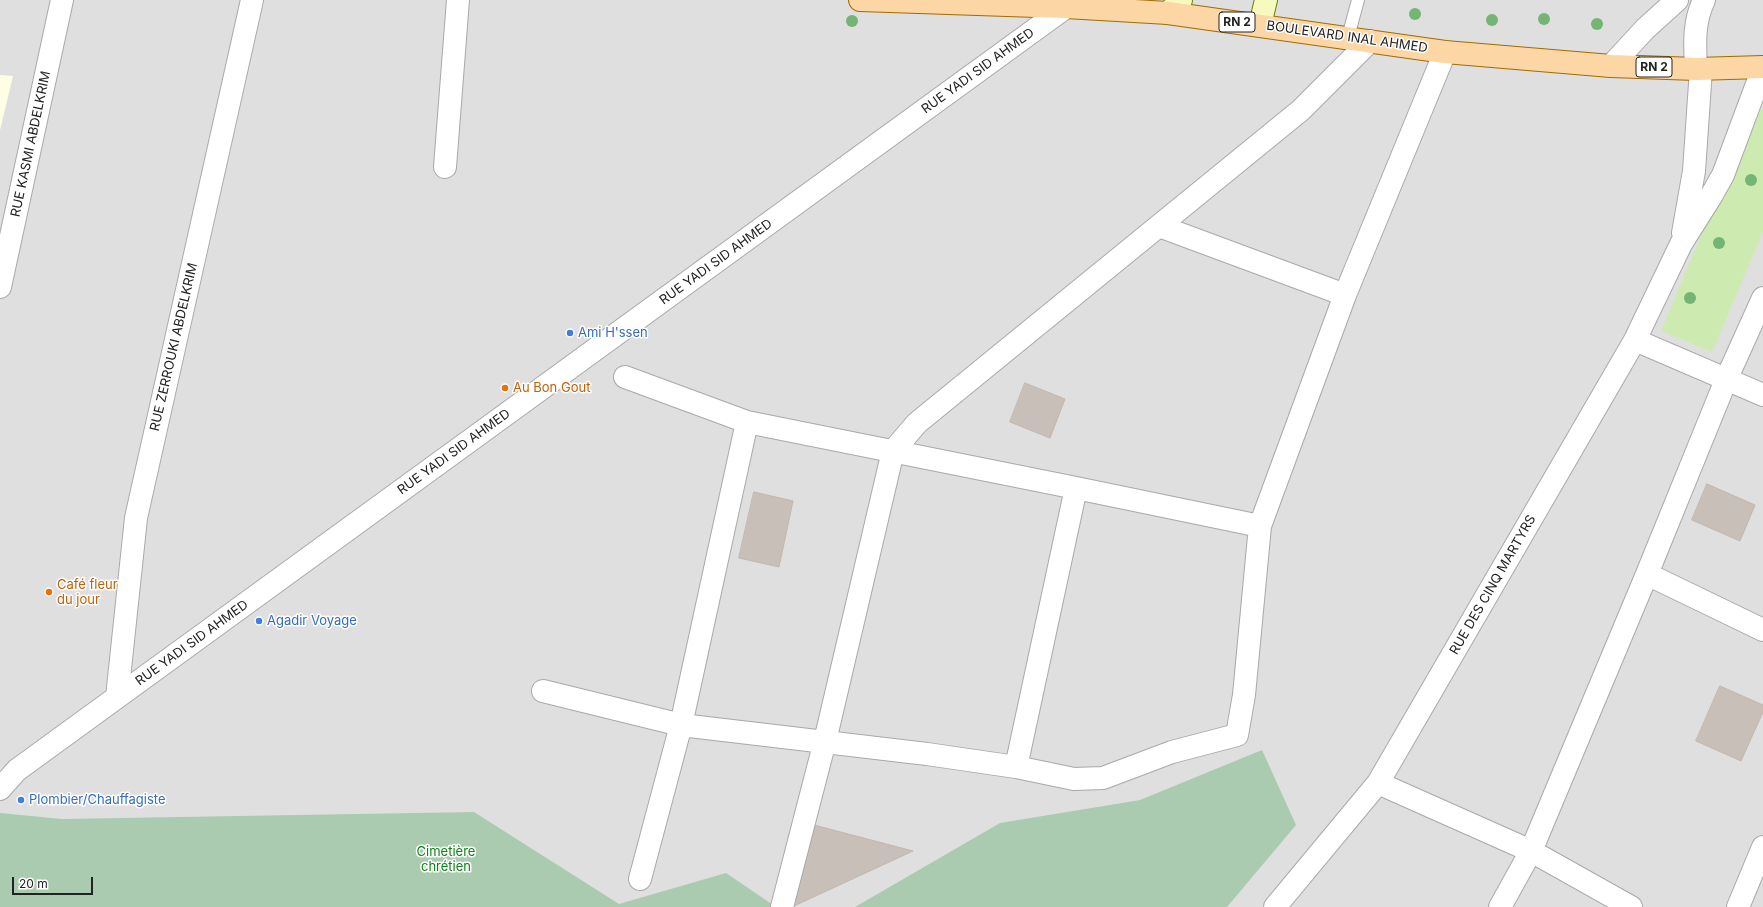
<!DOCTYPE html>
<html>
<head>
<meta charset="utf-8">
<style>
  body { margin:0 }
  #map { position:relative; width:1763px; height:907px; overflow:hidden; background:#f2efe9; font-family:Inter,sans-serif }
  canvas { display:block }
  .scale { position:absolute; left:12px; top:877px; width:81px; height:18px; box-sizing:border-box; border:2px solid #222; border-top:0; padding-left:5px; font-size:12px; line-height:14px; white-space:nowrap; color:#222; -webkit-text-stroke:3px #fff; paint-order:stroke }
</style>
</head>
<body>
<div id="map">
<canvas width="1763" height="907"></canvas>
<div class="scale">20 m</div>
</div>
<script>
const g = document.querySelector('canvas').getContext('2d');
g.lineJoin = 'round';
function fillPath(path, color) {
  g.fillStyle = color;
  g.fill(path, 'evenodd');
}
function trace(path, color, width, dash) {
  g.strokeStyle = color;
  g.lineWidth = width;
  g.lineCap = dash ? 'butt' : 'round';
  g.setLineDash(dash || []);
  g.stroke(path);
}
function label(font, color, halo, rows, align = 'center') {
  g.font = font + ' Inter,sans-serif';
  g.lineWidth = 3;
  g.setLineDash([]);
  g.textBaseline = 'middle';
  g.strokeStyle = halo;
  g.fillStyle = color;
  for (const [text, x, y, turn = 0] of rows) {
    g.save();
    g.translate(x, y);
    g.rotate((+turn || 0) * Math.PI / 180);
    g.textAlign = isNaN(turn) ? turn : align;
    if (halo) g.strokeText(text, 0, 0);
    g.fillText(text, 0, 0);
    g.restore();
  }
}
fillPath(new Path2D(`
  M 0,0 L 1763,0 L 1763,907 L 0,907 Z`), '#e0dfdf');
fillPath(new Path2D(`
  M 0,75 L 13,76 L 0,130 Z`), '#ffffe5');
fillPath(new Path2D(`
  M 1754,109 L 1763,109 L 1763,232 L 1712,352 L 1661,331 Z`), '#cdebb0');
fillPath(new Path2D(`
  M 1262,750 L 1296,825 L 1227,907 L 855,907 L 1000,823 L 1140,800 Z
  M 474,812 L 619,904 L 726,873 L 776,907 L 0,907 L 0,813 L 62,819 Z`), '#aacbaf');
const building = new Path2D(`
  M 1025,383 L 1065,399 L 1050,438 L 1010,422 Z
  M 1707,484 L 1755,505 L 1740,541 L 1692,520 Z
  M 754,492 L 793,501 L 779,567 L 739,558 Z
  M 1720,686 L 1763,705 L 1763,712 L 1741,761 L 1696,741 Z
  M 814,825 L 913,851 L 794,906 Z`);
fillPath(building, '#c7bfb8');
trace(building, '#c4b6ab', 1);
const service = new Path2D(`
  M 1348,37 L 1358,0`);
const minor = new Path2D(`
  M 1611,66 L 1645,29 L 1677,0
  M 1696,69 C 1695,45 1693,23 1704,0
  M 445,167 L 458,0
  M 1159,226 L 1345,295
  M 1683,233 L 1694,171 L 1701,69
  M 0,287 L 62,0
  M 1635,340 L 1763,395
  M 625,377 L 747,422 L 1076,488 L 1260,526
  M 1647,574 L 1763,630
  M 543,691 L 681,725 L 927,754 L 1016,767 L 1074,779 L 1103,778 L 1172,752 L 1237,735 L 1244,695 L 1260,526 L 1345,295 L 1445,52
  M 117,697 L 136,518 L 252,0
  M 1016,767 L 1076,488
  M 1378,783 L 1531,851 L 1631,907
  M 0,789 L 17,770 L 1066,7
  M 640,879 L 681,725 L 747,422
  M 782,907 L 825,741 L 893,451 L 917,423 L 1301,110 L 1370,41
  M 1275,907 L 1378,783 L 1635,340 L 1681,244 L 1710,198 L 1723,175 L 1763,68
  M 1500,907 L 1531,851 L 1647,574 L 1726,380 L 1763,298
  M 1738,907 L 1763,847`);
const secondary = new Path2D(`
  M 1168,13 L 1181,0
  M 1260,25 L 1266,0`);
const primary = new Path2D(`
  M 860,0 L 1066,7 L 1168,13 L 1445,52 L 1611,66 L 1696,69 L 1763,67`);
trace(service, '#a9a9a9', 14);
trace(minor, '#a9a9a9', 24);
trace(secondary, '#707d05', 24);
trace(primary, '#a06b00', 24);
trace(service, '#fff', 12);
trace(minor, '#fff', 22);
trace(secondary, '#f7fabf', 22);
trace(primary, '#fcd6a4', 22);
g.fillStyle = '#74b475';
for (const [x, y] of [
  [1415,14],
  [1544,19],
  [1492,20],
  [852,21],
  [1597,24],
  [1751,180],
  [1719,243],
  [1690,298]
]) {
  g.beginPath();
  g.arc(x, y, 6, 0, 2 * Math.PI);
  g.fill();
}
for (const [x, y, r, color] of [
  [570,333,4,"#3f7fe0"],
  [505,388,4,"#e8710a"],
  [49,592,4,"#e8710a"],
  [259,621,4,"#3f7fe0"],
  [21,800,4,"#3f7fe0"]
]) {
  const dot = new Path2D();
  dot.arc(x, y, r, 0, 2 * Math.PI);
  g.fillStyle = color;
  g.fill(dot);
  trace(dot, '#fff', 1.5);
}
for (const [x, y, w] of [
  [1237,22,36],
  [1654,67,36]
]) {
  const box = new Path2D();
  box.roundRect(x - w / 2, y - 10, w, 20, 3);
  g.fillStyle = '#fff';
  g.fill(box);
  trace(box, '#222', 1);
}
label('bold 12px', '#222', null, [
  ["RN 2",1237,22],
  ["RN 2",1654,67]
]);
label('13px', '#222', '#fff', [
  ["BOULEVARD INAL AHMED",1347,37,8],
  ["RUE YADI SID AHMED",978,71,-36],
  ["RUE KASMI ABDELKRIM",31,144,-78],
  ["RUE YADI SID AHMED",716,262,-36],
  ["RUE ZERROUKI ABDELKRIM",174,347,-77],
  ["RUE YADI SID AHMED",454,452,-36],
  ["RUE DES CINQ MARTYRS",1493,585,-60],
  ["RUE YADI SID AHMED",192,643,-36]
]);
label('13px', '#366cbe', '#fff', [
  ["Ami H'ssen",578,333],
  ["Agadir Voyage",267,621],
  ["Plombier/Chauffagiste",29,800]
], 'left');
label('13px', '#c56008', '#fff', [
  ["Au Bon Gout",513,388],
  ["Café fleur",57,585],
  ["du jour",57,600]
], 'left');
label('13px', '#0c8416', '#fff', [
  ["Cimetière",446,852],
  ["chrétien",446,867]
]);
</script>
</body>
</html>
